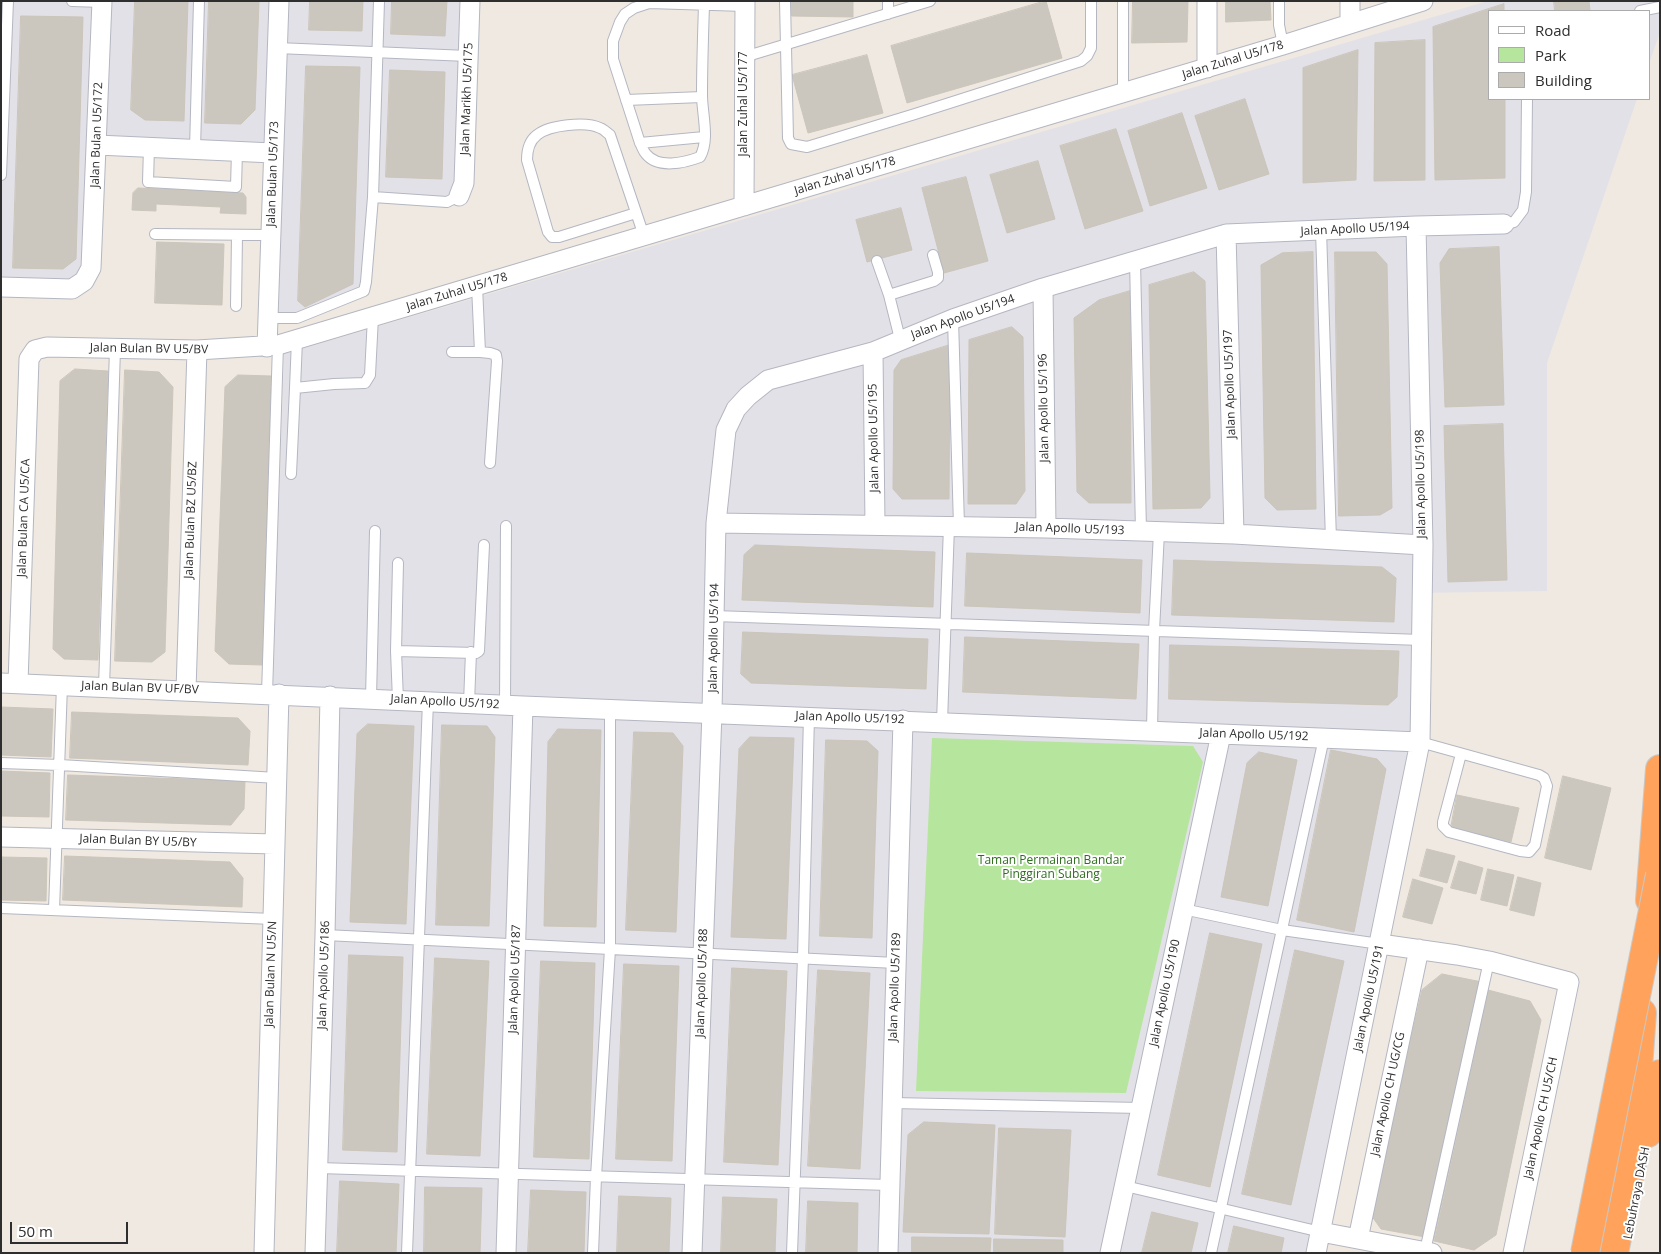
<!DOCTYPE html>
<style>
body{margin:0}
#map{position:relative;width:1661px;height:1254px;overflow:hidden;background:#efe9e1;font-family:"Open Sans",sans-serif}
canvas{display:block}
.frame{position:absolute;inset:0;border:2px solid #2e2e2e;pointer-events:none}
.legend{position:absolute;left:1488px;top:10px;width:162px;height:90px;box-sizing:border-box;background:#fff;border:1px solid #ababab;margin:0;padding:6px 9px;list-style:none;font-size:15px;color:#2e2e2e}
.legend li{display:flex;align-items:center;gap:10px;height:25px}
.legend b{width:25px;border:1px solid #ababab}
.scale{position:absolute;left:10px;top:1222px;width:118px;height:22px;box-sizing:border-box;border:2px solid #2e2e2e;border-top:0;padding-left:6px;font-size:15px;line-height:18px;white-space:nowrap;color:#2e2e2e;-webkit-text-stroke:4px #fff;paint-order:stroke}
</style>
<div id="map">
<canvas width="1661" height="1254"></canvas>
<div class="frame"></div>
<ul class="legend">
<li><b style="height:6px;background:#fff"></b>Road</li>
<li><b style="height:14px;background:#b6e59e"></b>Park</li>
<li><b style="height:14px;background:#cbc7bf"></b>Building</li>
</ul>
<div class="scale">50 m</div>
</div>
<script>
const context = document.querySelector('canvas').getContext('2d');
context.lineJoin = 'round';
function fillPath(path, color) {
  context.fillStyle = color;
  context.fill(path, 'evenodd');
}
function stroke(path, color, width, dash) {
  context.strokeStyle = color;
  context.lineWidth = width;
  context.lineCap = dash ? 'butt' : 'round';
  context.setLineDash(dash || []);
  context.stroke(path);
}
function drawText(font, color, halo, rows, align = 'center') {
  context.font = font + ' "Open Sans",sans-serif';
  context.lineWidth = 4;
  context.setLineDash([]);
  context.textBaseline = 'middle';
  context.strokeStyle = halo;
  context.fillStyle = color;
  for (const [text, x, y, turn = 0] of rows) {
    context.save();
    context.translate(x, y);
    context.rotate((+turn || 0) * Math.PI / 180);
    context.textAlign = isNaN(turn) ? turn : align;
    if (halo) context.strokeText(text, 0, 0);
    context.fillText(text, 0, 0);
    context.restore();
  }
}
fillPath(new Path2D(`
 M1,1H464L456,181L447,197L368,192L363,276L360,288L296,314H273L279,149L92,139L86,265L71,284L1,281Z
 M1488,1H1660V32L1650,61V11H1490V99H1637L1547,363V591L1416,593L1415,736L1306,1253H320L337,691L273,688L284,354Z`), '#e3e1e8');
fillPath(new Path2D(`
 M932,738L1193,746L1203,762L1126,1093L916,1091Z`), '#b6e59e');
const building = new Path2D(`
 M135,1H188L184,121L145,120L131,110Z
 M209,1H259L255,110L241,124L205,123Z
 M310,1H363L362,31L309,30Z
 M392,1H447L445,36L391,34Z
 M792,1H853V17L792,16Z
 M1046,1L1062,58L907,103L891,46Z
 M1133,1H1188L1187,42L1132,43Z
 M1226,1H1270L1271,20L1226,22Z
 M1554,1H1589L1590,11H1555Z
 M1504,4V11H1490V99H1505V178L1435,180L1433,27Z
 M21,16L83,17L76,259L63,269L13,268Z
 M1425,40V180L1374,181L1375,43Z
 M1358,50L1356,180L1303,183V68Z
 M867,55L883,113L808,133L792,75Z
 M306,66L360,67L353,284L305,307L298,301Z
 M390,70L445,72L442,179L386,177Z
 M1245,99L1269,174L1219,190L1195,116Z
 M1182,113L1207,188L1150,206L1128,131Z
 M1116,129L1143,211L1085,229L1060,146Z
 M1038,161L1055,219L1007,233L990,175Z
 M966,177L988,261L944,273L922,188Z
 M138,188L243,193L246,197V214L220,213L221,207L156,204V211L132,210L133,193Z
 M901,208L912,250L867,262L856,220Z
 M157,242L224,244L222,305L155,303Z
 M1499,247L1504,405L1445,407L1440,263L1449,249Z
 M1313,252L1316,509L1277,510L1265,498L1261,265L1282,253Z
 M1335,252H1376L1387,264L1392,508L1380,515L1339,516Z
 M1194,272L1205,281L1210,498L1201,508L1153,509L1149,285Z
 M1130,291L1131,503H1089L1077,492L1074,318L1099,300Z
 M1012,327L1023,337L1025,491L1016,504H968L969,340Z
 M950,345L949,499H902L893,489L894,370L901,360Z
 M75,369L108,371L98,660L64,659L53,649L60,381Z
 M125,370L159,372L173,387L165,652L152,662L115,661Z
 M238,375L271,376L262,665L229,664L215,651L225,387Z
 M1503,424L1507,580L1448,582L1444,426Z
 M755,545L935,552L933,607L742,600L744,555Z
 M967,553L1142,560L1140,613L965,606Z
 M1174,560L1382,567L1396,578L1394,622L1172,615Z
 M743,632L928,639L926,689L751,683L741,674Z
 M965,637L1139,644L1136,699L963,692Z
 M1170,645L1399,651L1397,697L1388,705L1169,699Z
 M1,707L53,709L51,757L1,755Z
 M72,712L238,718L250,731L248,765L70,758Z
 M368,724L414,726L406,924L350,922L357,734Z
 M442,725L487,726L495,737L489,926L436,925Z
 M558,729L601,730L596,927L544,926L548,742Z
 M634,732L673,733L683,746L676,932L626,930Z
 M750,737L794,738L786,939L731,937L739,749Z
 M826,740L867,741L878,751L872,938L820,936Z
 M1331,750L1377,759L1386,769L1354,932L1297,920Z
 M1259,752L1297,760L1268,906L1221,897L1247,763Z
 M1,771L50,773L49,817L1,816Z
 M68,775L245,781L244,809L231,825L66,820Z
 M1563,776L1611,788L1591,870L1545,858Z
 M1457,795L1519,808L1511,842L1451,828Z
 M1427,849L1455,856L1447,883L1420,876Z
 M65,856L230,862L243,878L242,907L63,900Z
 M1,857L47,858L46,901L1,900Z
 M1459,861L1483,868L1476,894L1451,888Z
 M1488,869L1514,875L1507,906L1481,900Z
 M1518,877L1541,883L1534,916L1510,910Z
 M1413,879L1443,888L1432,924L1403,917Z
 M1210,933L1262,944L1210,1187L1158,1175Z
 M1295,950L1344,961L1291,1205L1242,1194Z
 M349,955L403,957L397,1152L343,1150Z
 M435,958L489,961L480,1156L427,1154Z
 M541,961L595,963L589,1159L534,1157Z
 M624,964L679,966L672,1161L616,1159Z
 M732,968L787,971L778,1165L724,1162Z
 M818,970L870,973L860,1169L808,1166Z
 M1442,974L1482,982L1425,1237L1381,1229L1371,1215L1422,990Z
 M1488,990L1530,1001L1541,1020L1496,1235L1474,1250L1434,1241Z
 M924,1122L995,1125L989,1234L903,1232L908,1135Z
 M999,1128L1071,1130L1065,1237L995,1234Z
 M340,1181L399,1184L396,1253H337Z
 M425,1187L482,1188L480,1253H424Z
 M531,1190L586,1192L584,1253H528Z
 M619,1196L671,1198L669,1253H617Z
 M723,1197L777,1199L775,1253H721Z
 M808,1201L858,1203L857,1253H806Z
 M1152,1212L1198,1223L1191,1253H1142Z
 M1234,1226L1284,1238L1281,1253H1228Z
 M912,1237L991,1238L990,1253H912Z
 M994,1239L1063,1240V1253H994Z`);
fillPath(building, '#cbc7bf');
stroke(building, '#cbc5ba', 1);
const lane = new Path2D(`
 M72,1L102,2
 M785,1L788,138L791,144L807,147L915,114L1081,61L1087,56L1091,48V1
 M1279,1V25L1283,45
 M704,5C703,35 702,65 702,95C702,114 710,140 700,157C684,163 658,169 646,154C643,151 642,146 640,143L613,59V41L620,22L625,14L634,8L649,3L745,6
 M1640,11L1660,7
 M888,14V1
 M277,48L468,56
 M744,57L930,1
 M1123,93V1
 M626,100L702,97
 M640,143L704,137
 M149,147L148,182L236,187L237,151
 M195,149L199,1
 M1,175L8,1
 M373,197L447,202L459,196
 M636,213L559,237H552L548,232L527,160C527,151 529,141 537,135C549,125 586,121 600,128C604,129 607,133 610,135L644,236
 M1504,224L1514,222L1523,210L1526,192L1527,99
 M1321,230L1331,540
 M155,234L270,235
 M877,261L889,295L900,339
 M1135,261L1141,531
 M477,286L480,352L490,353L496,355L497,361L490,463
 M889,295L934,281L938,278V272L933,255
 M236,306L237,235
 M267,318H297L364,291L366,282L373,197L379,1
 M953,319L959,526
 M452,352H480
 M295,388L297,340
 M291,474L295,388L334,384L365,383L370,375L373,317
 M398,563L396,651L398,700
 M714,616L1422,640
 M396,651L476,653L479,651L484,545
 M104,687L115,349
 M267,694L278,345
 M371,698L375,531
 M469,703L471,652
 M505,705L506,526
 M942,722L949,526
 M1152,731L1154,631L1159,532
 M1420,742L1539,775L1544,778L1547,786L1535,845L1529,852L1520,851L1449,832L1443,826V822L1461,754
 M1,763L60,765L277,778
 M1,908L273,919
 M1183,909L1282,930L1380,944
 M54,910L62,685
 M325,935L896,963
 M892,1103L1141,1108
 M318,1168L889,1185
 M1125,1186L1321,1232
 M1425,1251L1489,961
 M407,1253L428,701
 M593,1253L596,1177L610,949V709
 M792,1253L803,958L809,716
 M1211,1253L1324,738`);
const street = new Path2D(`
 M1207,1V68
 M1350,1V23
 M97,145L273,153
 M459,196L464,183L470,1
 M744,206L745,1
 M1226,234L1234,534
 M1,287L72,289L84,281L91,268L102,1
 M1043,288L1046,528
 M267,347L279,1
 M873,352L875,525
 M716,523L1046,528L1234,534L1423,545
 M1,683L523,706L1420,742
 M18,683L29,359L35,350L47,347L197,350L278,345L1283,45L1423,1
 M186,690L197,350
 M1,837L275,844
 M1380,944L1457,955L1489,961L1569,982L1513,1253
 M1321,1232L1432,1253
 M1358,1239L1419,949
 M264,1253L279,694
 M315,1253L325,935L330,696
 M506,1253L523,706
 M692,1253L712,712L716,523L726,430L736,409L748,396L768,380L873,352L953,319L1043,288L1226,234L1416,226L1504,224
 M888,1253L903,720
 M1110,1253L1221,734
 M1316,1253L1420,742L1423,545L1416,226`);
const highway = new Path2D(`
 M1650,900L1660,769
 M1648,1133L1660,1074
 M1631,1166L1642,1013
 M1614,1253L1635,1149`);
stroke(lane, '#b4b7c1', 12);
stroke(street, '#b4b7c1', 21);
stroke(highway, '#c9c9c9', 30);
stroke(lane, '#fff', 10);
stroke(street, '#fff', 19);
stroke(highway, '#ffa35c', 28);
const highwayBridge = new Path2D(`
 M1585,1253L1660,875`);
stroke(highwayBridge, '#c9c9c9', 30, []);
stroke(highwayBridge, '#ffa35c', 28);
drawText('12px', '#2e2e2e', '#fff', [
 ["Jalan Zuhal U5/178",1233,60,-17],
 ["Jalan Marikh U5/175",467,99,-88],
 ["Jalan Zuhal U5/177",744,104,-90],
 ["Jalan Bulan U5/172",97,135,-88],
 ["Jalan Bulan U5/173",273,174,-88],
 ["Jalan Zuhal U5/178",845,176,-17],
 ["Jalan Apollo U5/194",1355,229,-3],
 ["Jalan Zuhal U5/178",457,292,-17],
 ["Jalan Apollo U5/194",963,317,-20],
 ["Jalan Bulan BV U5/BV",149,349,1],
 ["Jalan Apollo U5/197",1230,384,-92],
 ["Jalan Apollo U5/196",1044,408,-91],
 ["Jalan Apollo U5/195",874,438,-91],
 ["Jalan Apollo U5/198",1421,484,-91],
 ["Jalan Bulan CA U5/CA",24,518,-88],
 ["Jalan Bulan BZ U5/BZ",191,520,-88],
 ["Jalan Apollo U5/193",1070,529,2],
 ["Jalan Apollo U5/194",714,638,-89],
 ["Jalan Bulan BV UF/BV",140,688,2],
 ["Jalan Apollo U5/192",445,702,3],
 ["Jalan Apollo U5/192",850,718,2],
 ["Jalan Apollo U5/192",1254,735,2],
 ["Jalan Bulan BY U5/BY",138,841,2],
 ["Jalan Bulan N U5/N",271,974,-88],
 ["Jalan Apollo U5/186",324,975,-88],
 ["Jalan Apollo U5/187",515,979,-88],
 ["Jalan Apollo U5/188",702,983,-88],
 ["Jalan Apollo U5/189",895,987,-88],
 ["Jalan Apollo U5/190",1165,993,-78],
 ["Jalan Apollo U5/191",1369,998,-78],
 ["Jalan Apollo CH UG/CG",1388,1094,-78],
 ["Jalan Apollo CH U5/CH",1541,1118,-78],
 ["Lebuhraya DASH",1637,1193,-79]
]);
drawText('12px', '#2c6e1b', '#fff', [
 ["Taman Permainan Bandar",1051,861],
 ["Pinggiran Subang",1051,875]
]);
</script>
